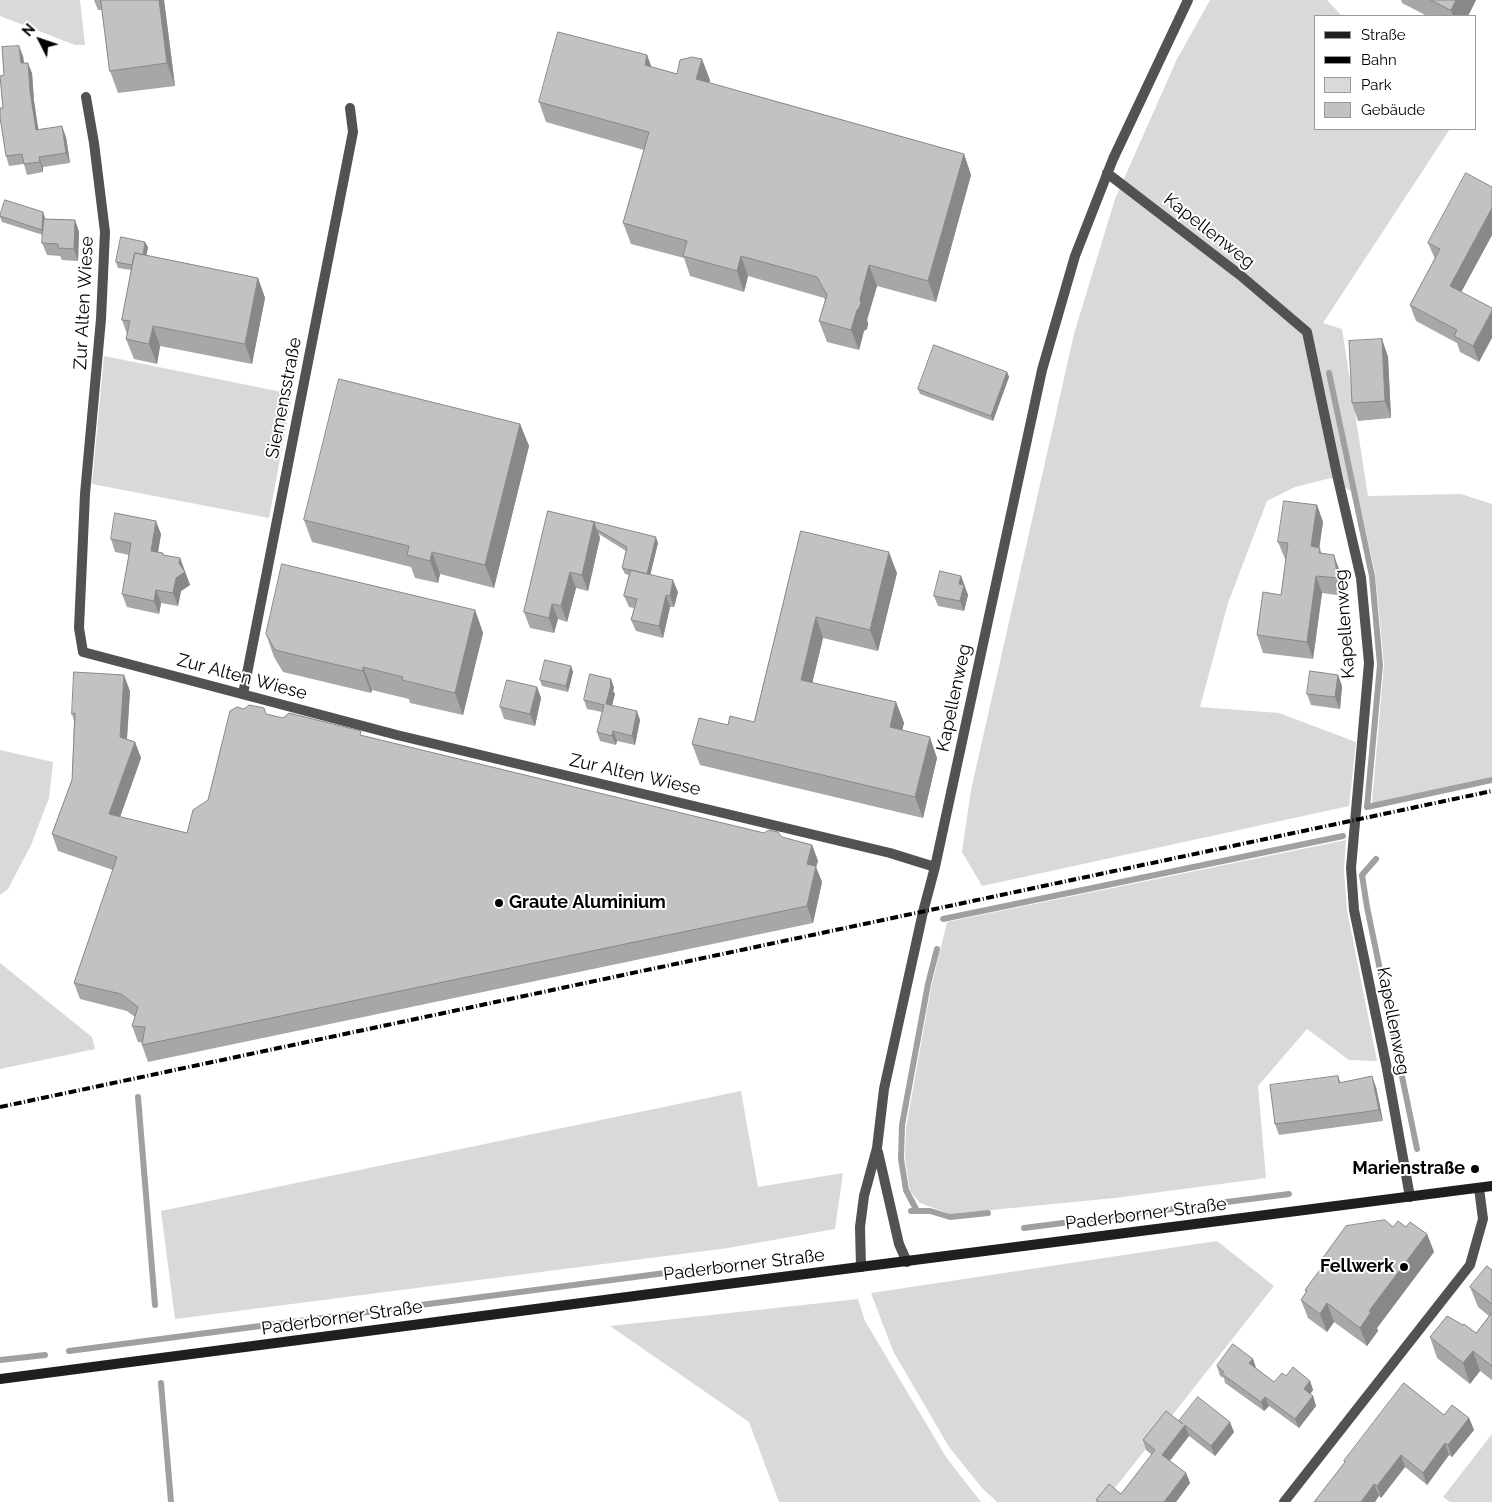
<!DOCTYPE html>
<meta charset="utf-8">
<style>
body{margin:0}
#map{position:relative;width:1492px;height:1502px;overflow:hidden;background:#fff;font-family:Raleway,sans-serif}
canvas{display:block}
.legend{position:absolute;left:1314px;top:15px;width:162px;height:115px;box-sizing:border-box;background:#fff;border:1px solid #999;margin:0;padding:6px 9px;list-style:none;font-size:15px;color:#000}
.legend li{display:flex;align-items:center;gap:10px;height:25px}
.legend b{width:25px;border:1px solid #999}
.north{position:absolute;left:15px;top:15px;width:50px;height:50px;-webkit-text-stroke:4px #fff;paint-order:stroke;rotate:311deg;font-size:14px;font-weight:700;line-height:20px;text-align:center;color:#000}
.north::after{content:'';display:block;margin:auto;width:18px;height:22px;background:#000;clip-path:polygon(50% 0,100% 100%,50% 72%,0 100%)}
</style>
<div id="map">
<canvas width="1492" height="1502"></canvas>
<ul class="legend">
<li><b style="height:6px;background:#1f1f1f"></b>Straße</li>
<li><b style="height:6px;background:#000"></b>Bahn</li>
<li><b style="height:14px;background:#d9d9d9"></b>Park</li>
<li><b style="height:14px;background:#c2c2c2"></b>Gebäude</li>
</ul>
<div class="north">N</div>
</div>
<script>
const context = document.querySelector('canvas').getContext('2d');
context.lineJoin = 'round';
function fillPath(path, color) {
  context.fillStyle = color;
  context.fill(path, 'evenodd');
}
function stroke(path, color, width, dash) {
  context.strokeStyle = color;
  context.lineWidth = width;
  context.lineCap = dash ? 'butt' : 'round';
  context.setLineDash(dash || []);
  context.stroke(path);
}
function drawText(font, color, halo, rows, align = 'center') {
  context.font = font + ' Raleway,sans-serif';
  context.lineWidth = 4;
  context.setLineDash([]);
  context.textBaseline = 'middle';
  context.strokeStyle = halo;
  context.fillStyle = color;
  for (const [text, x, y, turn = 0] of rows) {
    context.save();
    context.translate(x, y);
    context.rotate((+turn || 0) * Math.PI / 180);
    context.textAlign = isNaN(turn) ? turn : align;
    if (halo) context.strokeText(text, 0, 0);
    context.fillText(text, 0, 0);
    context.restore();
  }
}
fillPath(new Path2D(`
 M0,0H80L85,45H75L0,16Z
 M1210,0H1327L1342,16H1316V129H1450L1323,323L1342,329L1368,496L1461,494L1492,504V777L1372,803L1384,664L1375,572L1358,496L1331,478L1295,487L1267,501L1228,603L1200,707L1279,713L1356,742L1349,806L982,886L962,852L971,790L1074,334L1115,199L1177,59Z
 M104,356L292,394L269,518L92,484Z
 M0,750L53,762L49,798L31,845L8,889L0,895Z
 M1346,840L1344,871L1347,910L1377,1061L1349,1060L1307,1029L1258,1086L1266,1178L1115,1198L950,1214L920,1203L910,1191L905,1160L906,1128L931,988L947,922Z
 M0,963L92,1037L95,1049L0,1069Z
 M741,1091L758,1187L843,1173L835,1229L728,1248L175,1319L161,1211Z
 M1217,1241L1274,1286L1104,1502H997L982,1488L949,1447L893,1351L871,1293Z
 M858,1299L865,1321L946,1457L981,1502H779L749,1422L610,1326Z
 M1492,1434V1502H1450L1443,1497Z`), '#d9d9d9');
stroke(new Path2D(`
 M1329,373L1372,576L1380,665L1367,807L1492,780
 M1376,859L1362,875L1367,907L1417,1149
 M943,919L1343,836
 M138,1097L155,1305
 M911,1211H930L950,1217L988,1213
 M917,1211L906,1190L901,1159L902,1125L928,984L937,949
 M1024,1228L1289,1194
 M69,1351L734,1264
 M0,1360L45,1355
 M161,1383L171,1502`), '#a0a0a0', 6);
stroke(new Path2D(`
 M86,97L94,143L105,232L101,319L85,494L79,628L83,652L397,735L890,853L935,867
 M1107,173L1240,275L1307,332L1338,479L1361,578L1369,663L1351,868L1354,910L1387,1069L1410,1197
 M243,694L353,132L350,108
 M878,1152L899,1244L907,1262
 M861,1267L860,1227L864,1196L877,1148L884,1089L923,912L935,867L1042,370L1075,256L1113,159L1188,0
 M1284,1502L1470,1265L1483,1219L1479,1188`), '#525252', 10);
stroke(new Path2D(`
 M0,1379L696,1288L1492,1186`), '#1f1f1f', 10);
stroke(new Path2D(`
 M0,1107L1492,791`), '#000', 4, [8, 2.5, 1, 2.5]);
fillPath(new Path2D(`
 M94,0H164L175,86L118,93L110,71L102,10H98Z
 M1401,0H1476L1468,16H1427L1402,3Z
 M647,55L651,67L677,74L710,80L709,83L964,154L971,175L936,302L877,286L867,320L868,323L867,329L864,331L859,350L827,342L819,321L825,300L824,298L748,276L744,292L690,276L684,258L631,244L623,223L644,150L546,122L539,102Z
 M23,56L24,63L32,73L34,101L38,130L66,137L70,163L43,167V172L27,175L24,164L9,166L6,156L3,108L4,75Z
 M1492,187V235L1461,292L1479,362L1460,352L1457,343L1416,321L1410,305L1435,259L1428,243Z
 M43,212L45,219L75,220L79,232L78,261L62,260L60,256L47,255L42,243L43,235L2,222L0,217V214Z
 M148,247L146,256L258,278L265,298L252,364L160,346L157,364L134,359L126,339L127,334L122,320L131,270L118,268L116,262Z
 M1382,339L1388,357L1391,418L1358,421L1352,403Z
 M1007,372L1009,377L993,421L920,394L918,389Z
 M520,424L529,446L494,588L440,574L438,583L415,578L411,567L312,542L304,520Z
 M1317,505L1323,522L1319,548L1322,553L1340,572L1344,596L1322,593L1313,659L1263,653L1257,635L1281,595L1286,559H1285L1278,542Z
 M548,511L658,543L650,575L678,592L674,607H670L663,638L636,631L631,620L634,608L629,607L624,596L629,575L625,574L622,568L626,551L599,534L600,538L588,591L576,588L567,622L558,619L554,633L530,628L524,612Z
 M801,531L897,573L878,651L823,638L812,683L896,702L904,723L902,730L937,758L923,818L700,765L692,744L728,725L754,722Z
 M161,534L158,552L164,555L180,558L190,585L181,591L178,606L161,603L159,614L127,607L122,594L129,555L115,552L111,539Z
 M961,576L968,595L964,611L938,606L934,596Z
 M475,610L483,633L463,715L410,703L409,699L372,690L371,693L283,672L274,657L266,634Z
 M571,666L573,672L568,692L542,686L540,680Z
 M1338,675L1342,686L1340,709L1311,705L1307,694Z
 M611,679L614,688L613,691L615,694L612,705L640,720L635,745L617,741L616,745L600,741L597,732L602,712L587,709L584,700Z
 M537,687L541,698L535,726L504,719L500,707Z
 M130,691L127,739L135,742L141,758L120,817L187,833L266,714L812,845L818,861L816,867L822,882L813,923L148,1062L142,1045L143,1043L138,1042L132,1026L135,1017L127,1011L80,999L74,983L113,870L58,851L52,834L72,780L74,721L72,714Z
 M1338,1076L1341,1083L1376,1087L1383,1121L1279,1135L1275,1124Z
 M1393,1227H1406L1427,1234L1434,1252L1377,1328L1378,1331L1367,1346L1334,1322L1327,1332L1308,1318L1301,1300L1306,1292L1305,1290Z
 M1492,1270V1380L1480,1371L1470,1384L1437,1358L1430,1337L1476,1333L1489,1316L1478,1307L1470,1287Z
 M1253,1359L1256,1368L1274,1382L1286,1376L1310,1381L1313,1390L1310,1394L1313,1396L1316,1406L1299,1428L1269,1406L1264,1411L1225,1383L1224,1378L1220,1376L1217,1366Z
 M1444,1415L1469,1418L1474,1430L1452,1457L1449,1455L1427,1485L1405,1467L1381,1498L1345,1463L1344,1461Z
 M1179,1421L1234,1432L1215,1456L1189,1436L1170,1461L1186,1473L1190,1483L1176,1502H1097L1096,1500L1121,1494L1152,1455L1146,1450L1143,1440Z`), '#a7a7a7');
fillPath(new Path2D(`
 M159,0H164L175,86L167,63Z
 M1456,0H1476L1468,16H1453L1451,10Z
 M19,46L23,56L25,74L21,63Z
 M647,55L655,76L645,65Z
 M702,59L710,80L704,100L696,79Z
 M28,63L32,73L34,101L40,140L36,130L30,91Z
 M62,126L66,137L70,163L66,153Z
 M964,154L971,175L936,302L928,281Z
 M39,157L43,167V172L40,162Z
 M1492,208V235L1456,302L1450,286Z
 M43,212L45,218L44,235L42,230Z
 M75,220L79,232L78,261L74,249Z
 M145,242L148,247L143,273L141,267Z
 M741,256L748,276L744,292L737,271Z
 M869,265L877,286L867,320L868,323L867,329L864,331L859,350L851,330Z
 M258,278L265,298L252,364L245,344Z
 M1492,311V338L1479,362L1473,346Z
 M153,326L160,346L157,364L149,344Z
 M1382,339L1388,357L1391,418L1385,401Z
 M1007,372L1009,377L993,421L991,416Z
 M520,424L529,446L494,588L485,565Z
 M1317,505L1323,522L1317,564L1311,546Z
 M156,521L161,534L156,564L151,551Z
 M594,522L600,538L588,591L582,575Z
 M656,537L658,543L649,580L647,574Z
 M432,552L440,574L438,583L430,561Z
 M889,552L897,573L878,651L870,630Z
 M1334,555L1340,572L1344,596L1338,578Z
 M180,558L190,585L181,591L178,606L173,593Z
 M570,572L576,588L567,622L561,606Z
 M961,576L968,595L964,611L960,601L959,584Z
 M1316,576L1322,593L1313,659L1307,642Z
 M673,580L678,592L674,607L670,596Z
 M156,590L161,603L159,614L154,601Z
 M666,595L670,607L663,638L659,626Z
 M552,604L558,619L554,633L549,618Z
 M475,610L483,633L463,715L455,693Z
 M816,617L823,638L808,701L801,680Z
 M571,666L573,672L568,692L566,686Z
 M363,667L372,690L371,693L363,671Z
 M124,675L130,691L126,753L120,737Z
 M1338,675L1342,686L1340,709L1335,697Z
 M611,679L614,688L613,691L615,694L610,713L606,704Z
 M537,687L541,698L535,726L530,714Z
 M896,702L904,723L898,748L890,727Z
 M637,711L640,720L635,745L632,736Z
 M613,731L617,741L616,745L612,736Z
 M930,737L937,758L923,818L915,797Z
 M135,742L141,758L115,831L109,814Z
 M812,845L818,861L816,867L822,882L813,923L807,906V864Z
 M1372,1076L1376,1087L1383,1121L1379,1110Z
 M1427,1234L1434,1252L1377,1328L1378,1331L1367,1346L1360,1328L1369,1311Z
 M1327,1303L1334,1322L1327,1332L1320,1314Z
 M1473,1351L1480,1371L1470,1384L1463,1363Z
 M1253,1359L1256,1368L1253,1373L1249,1363Z
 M1310,1381L1313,1390L1307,1399L1304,1389Z
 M1313,1396L1316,1406L1299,1428L1295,1419Z
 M1265,1397L1269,1406L1264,1411L1261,1402Z
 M1469,1418L1474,1430L1452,1457L1448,1445Z
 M1230,1422L1234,1432L1215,1456L1211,1446Z
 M1185,1425L1189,1436L1166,1465L1162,1455Z
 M1445,1443L1449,1455L1427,1485L1423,1473Z
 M1401,1455L1405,1467L1381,1498L1377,1486Z
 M1186,1473L1190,1483L1176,1502H1164Z
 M1374,1484L1379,1496L1375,1502H1361Z`), '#888');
const building = new Path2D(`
 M101,0H159L167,63L110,71Z
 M1431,0H1456L1451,10Z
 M558,32L647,55L645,65L677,74L680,60L692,57L702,59L696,79L964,154L928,281L869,265L860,299L861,303L859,308L857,310L851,330L819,321L827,295L817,277L741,256L737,271L683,256L687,241L623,223L649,132L539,102Z
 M19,46L21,63H28L30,91L36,130L62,126L66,153L39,157L40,162L24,164L22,154L6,156L0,117V108H3L0,76L4,75L2,47Z
 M1466,173L1492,187V208L1450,286L1492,308V311L1473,346L1454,336L1457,330L1410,305L1440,249L1428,243Z
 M5,200L43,212L42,230L0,216Z
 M44,219L75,220L74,249L58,248V244L42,243Z
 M121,237L145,242L143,255L135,253L132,265L116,262Z
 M135,253L258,278L245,344L153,326L149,344L126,339L130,321L122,320Z
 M1382,339L1385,401L1352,403L1349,341Z
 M934,345L1007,372L991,416L918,389Z
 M339,379L520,424L485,565L432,552L430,561L407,555L409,546L304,520Z
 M1284,501L1317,505L1311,546L1320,548L1319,553L1334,555L1338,578L1316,576L1307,642L1257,635L1263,592L1281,595L1288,543L1278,542Z
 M548,511L594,522L582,575L570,572L561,606L552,604L549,618L524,612Z
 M115,513L156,521L151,551L163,553V555L180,558L179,563L185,572L176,578L173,593L156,590L154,601L122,594L131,543L111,539Z
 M591,521L656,537L647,574L622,568L627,547L596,529L594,522Z
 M801,531L889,552L870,630L816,617L801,680L896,702L890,727L930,737L915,797L692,744L699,718L728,725L730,716L754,722Z
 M282,564L475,610L455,693L402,680L403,677L363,667V671L275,650L266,634Z
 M631,570L673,580L670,596L666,595L659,626L631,620L637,599L624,596Z
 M940,571L961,576L959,584L964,585L960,601L934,596Z
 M545,660L571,666L566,686L540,680Z
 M1310,671L1338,675L1335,697L1307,694Z
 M74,672L124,675L120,737L135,742L109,814L187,833L193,810L208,800L230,711L237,707L244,709L249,705L264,708L266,714L283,718L289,713L361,731L360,735L764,833L769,830L778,832L782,837L812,845L807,864L816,866L807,906L142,1045L145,1027L132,1026L138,1007L121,994L74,983L117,857L52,834L72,780L75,713L72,714Z
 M590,674L611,679L610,684L611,685L606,704L637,711L632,736L613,731L612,736L597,732L604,705L584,700Z
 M507,680L537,687L530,714L500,707Z
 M1338,1076L1339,1083L1372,1076L1379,1110L1275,1124L1270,1085Z
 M1385,1220L1393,1227L1398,1221L1406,1227L1410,1222L1427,1234L1369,1311L1371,1312L1360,1328L1327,1303L1320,1314L1301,1300L1307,1291L1305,1290L1322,1267V1259L1346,1226Z
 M1487,1266L1492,1270V1304L1470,1287Z
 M1492,1313V1366L1473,1351L1463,1363L1430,1337L1447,1316L1463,1325L1464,1324L1476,1333Z
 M1233,1344L1253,1359L1249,1363L1274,1382L1282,1373L1286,1376L1293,1367L1310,1381L1304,1389L1313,1396L1295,1419L1265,1397L1261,1402L1222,1374L1224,1372L1217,1366Z
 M1404,1383L1444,1415L1452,1405L1469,1418L1448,1445L1445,1443L1423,1473L1401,1455L1377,1486L1374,1484L1361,1502H1314L1345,1462L1344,1461Z
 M1198,1397L1230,1422L1211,1446L1185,1425L1162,1455L1186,1473L1164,1502H1099L1096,1500L1109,1484L1121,1494L1155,1450L1143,1440L1166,1411L1183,1424L1179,1421Z`);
fillPath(building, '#c2c2c2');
stroke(building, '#888', 1);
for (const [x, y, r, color] of [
 [499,903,5,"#000"],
 [1475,1169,5,"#000"],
 [1404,1267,5,"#000"]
]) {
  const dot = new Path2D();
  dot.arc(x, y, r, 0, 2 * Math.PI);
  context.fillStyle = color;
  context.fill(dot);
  stroke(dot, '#fff', 2);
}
drawText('18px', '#000', '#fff', [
 ["Kapellenweg",1209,231,38],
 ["Zur Alten Wiese",84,303,-87],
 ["Siemensstraße",284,398,-79],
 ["Kapellenweg",1345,624,-94],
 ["Zur Alten Wiese",242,677,15],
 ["Kapellenweg",954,698,-78],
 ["Zur Alten Wiese",635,775,13],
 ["Kapellenweg",1393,1021,79],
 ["Paderborner Straße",1146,1214,-7],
 ["Paderborner Straße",744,1265,-7],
 ["Paderborner Straße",342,1318,-8]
]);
drawText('bold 18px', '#000', '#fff', [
 ["Graute Aluminium",509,903,"left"],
 ["Marienstraße",1465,1169],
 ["Fellwerk",1394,1267]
], 'right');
</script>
